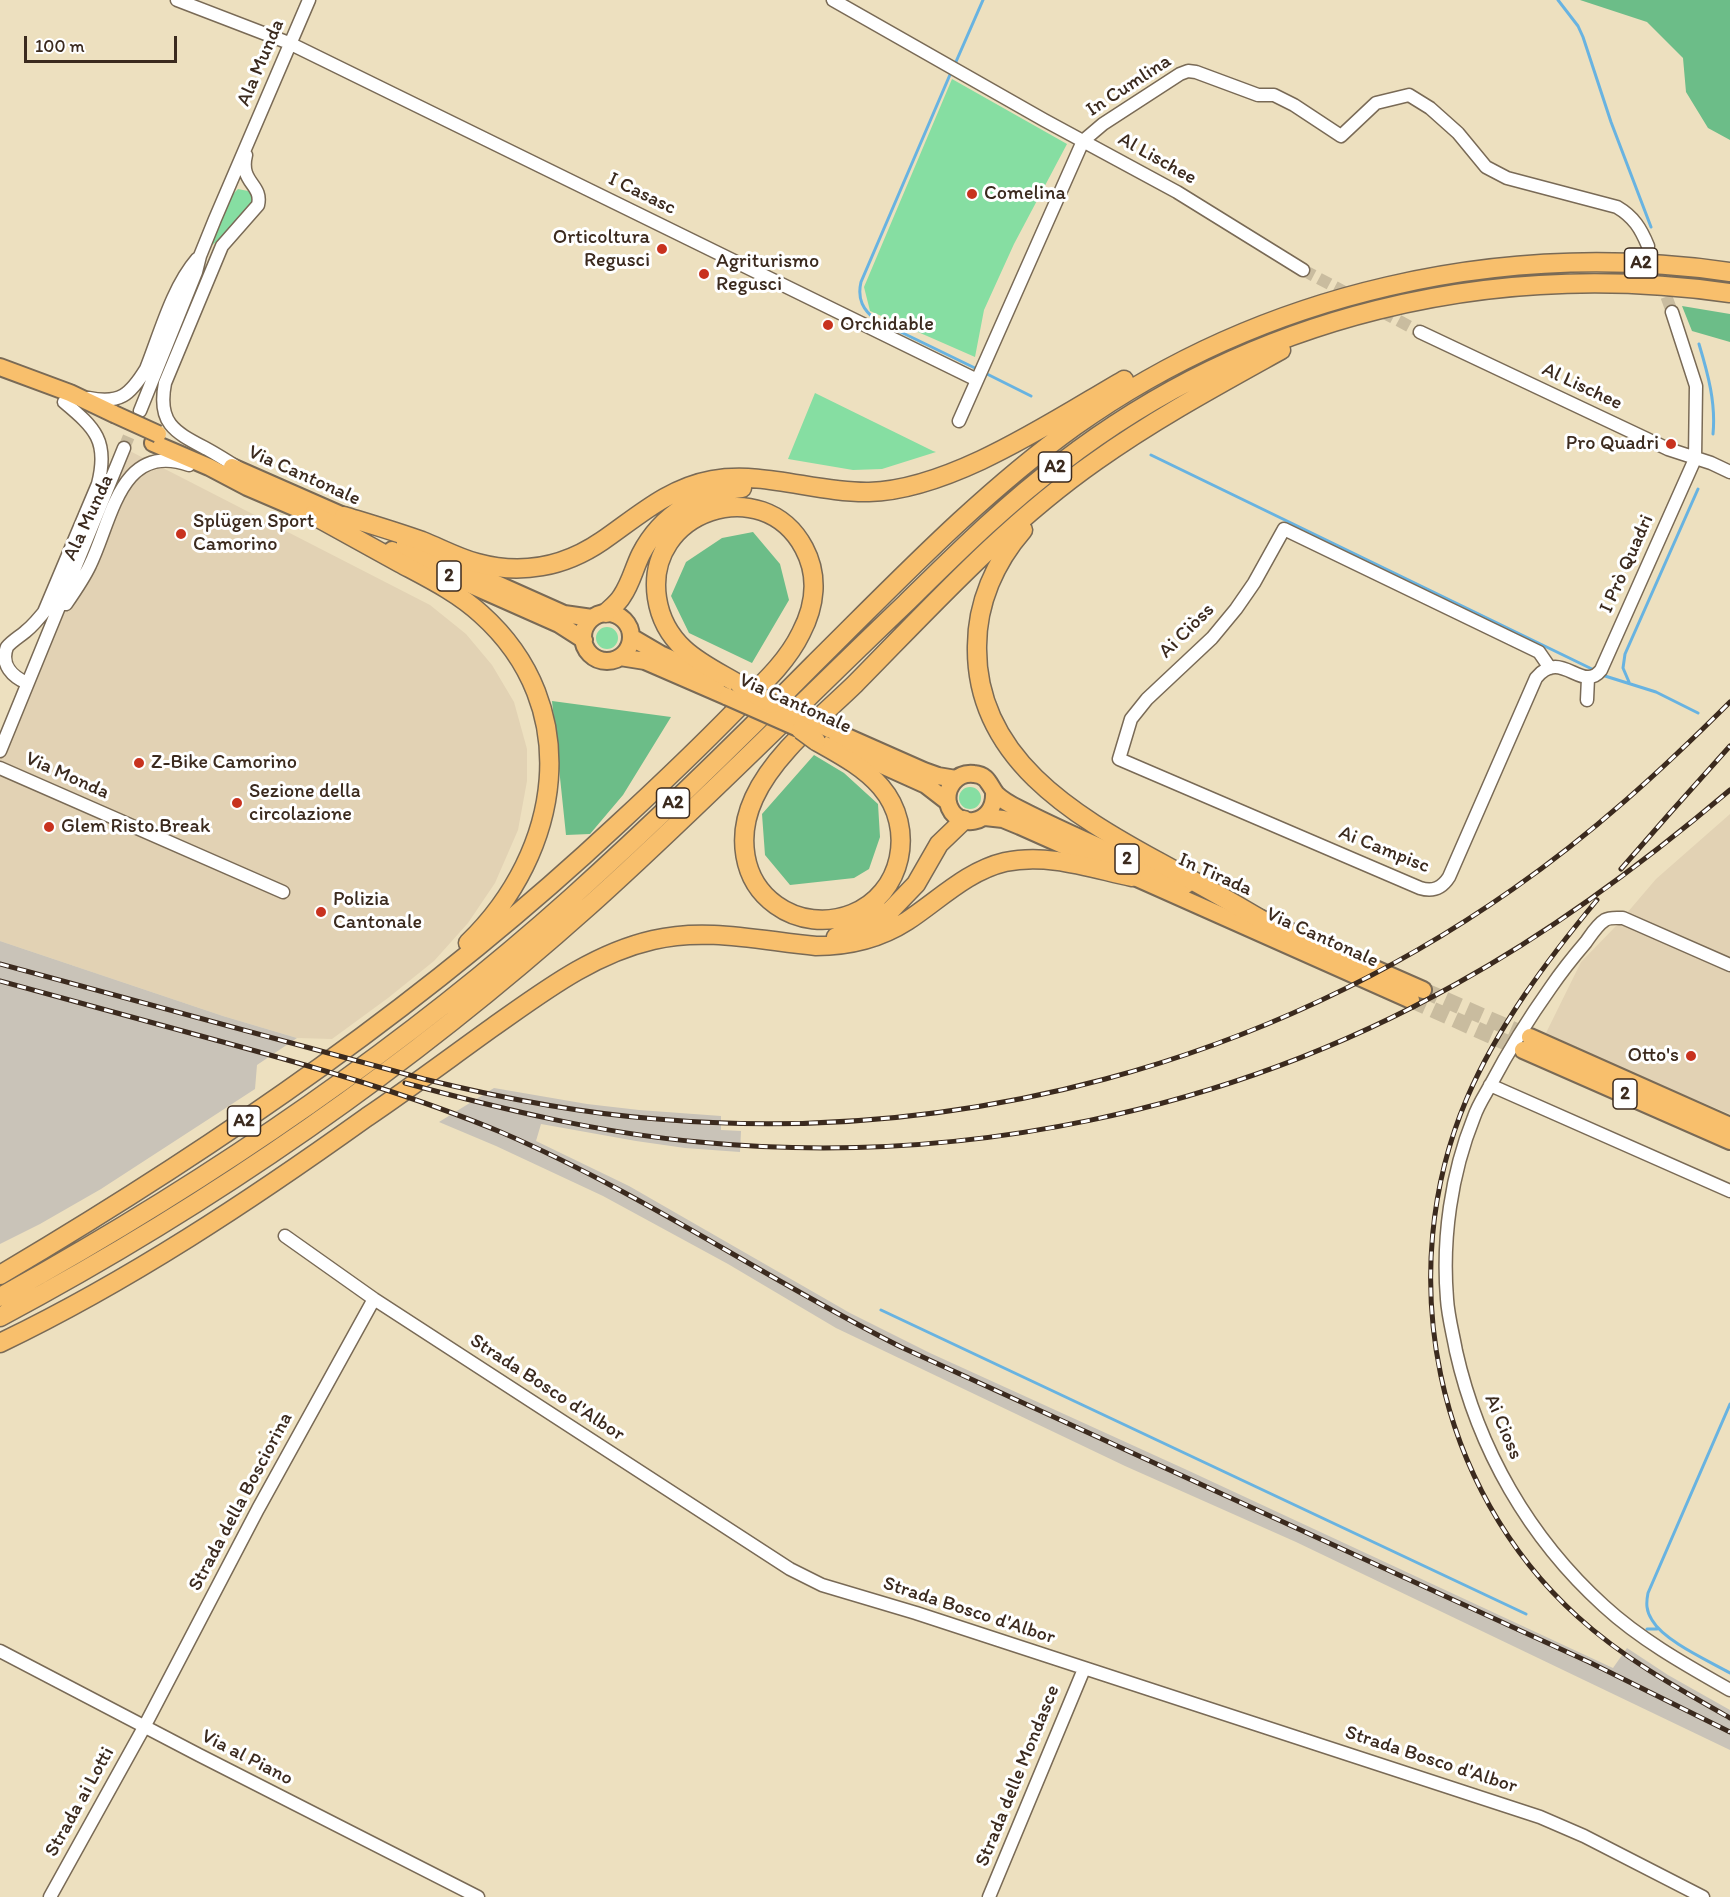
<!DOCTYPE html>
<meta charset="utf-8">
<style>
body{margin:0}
#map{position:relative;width:1730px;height:1897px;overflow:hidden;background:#ede0bf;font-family:Itim,sans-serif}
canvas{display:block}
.scale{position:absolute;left:24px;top:36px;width:153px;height:27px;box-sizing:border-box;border:3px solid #3b2a1e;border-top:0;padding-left:8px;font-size:18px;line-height:21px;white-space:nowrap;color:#3b2a1e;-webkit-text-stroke:4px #fff;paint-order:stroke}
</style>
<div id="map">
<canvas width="1730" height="1897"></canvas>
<div class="scale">100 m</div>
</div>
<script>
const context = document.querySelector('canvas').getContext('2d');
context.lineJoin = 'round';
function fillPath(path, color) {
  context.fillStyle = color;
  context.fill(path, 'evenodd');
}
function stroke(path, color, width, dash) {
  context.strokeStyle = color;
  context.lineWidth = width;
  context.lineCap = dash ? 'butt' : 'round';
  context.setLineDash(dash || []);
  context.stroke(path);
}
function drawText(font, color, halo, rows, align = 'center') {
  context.font = font + ' Itim,sans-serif';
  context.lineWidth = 6;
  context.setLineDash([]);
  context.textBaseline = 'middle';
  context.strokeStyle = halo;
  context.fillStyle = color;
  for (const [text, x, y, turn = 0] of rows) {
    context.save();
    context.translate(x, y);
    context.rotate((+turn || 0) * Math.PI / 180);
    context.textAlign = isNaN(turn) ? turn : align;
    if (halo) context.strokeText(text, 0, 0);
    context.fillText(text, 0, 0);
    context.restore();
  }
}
fillPath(new Path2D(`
 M124,448L430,605L466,634L492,665L514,702L527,749V781L518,830L495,883L468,923L434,961L388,998L332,1039L297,1038L223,1016L0,941V751Z
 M1730,814V1114L1643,1078L1546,1033L1581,962L1615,927L1656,879Z`), '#e2d2b4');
fillPath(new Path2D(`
 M0,941L223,1016L297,1038L257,1065L255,1089L101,1189L40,1224L0,1244Z
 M494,1088L587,1104L639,1110L721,1116V1130L741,1131L740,1152L685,1148L636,1141L541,1124L536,1141L629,1186L850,1313L930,1353L1187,1470L1613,1668L1627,1648L1668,1675L1730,1710V1750L1296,1542L1125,1466L836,1328L728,1264L603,1196L496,1146L439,1122Z`), '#c9c3b8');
fillPath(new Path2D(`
 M952,79L1067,144L1014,244L984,310L975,357L870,311L864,287Z
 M238,189L248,191C251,194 253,195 253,199C253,209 220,239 211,246L230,197Z
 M815,393L933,451L936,452L882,469L853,470L788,459Z
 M596 638a11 11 0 1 1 22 0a11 11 0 1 1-22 0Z
 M959 798a11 11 0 1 1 22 0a11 11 0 1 1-22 0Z`), '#86dea2');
fillPath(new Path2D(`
 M1580,0H1730V140L1708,128L1686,92L1683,58L1647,22Z
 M1682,306L1730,314V342L1692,331Z
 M753,532L780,564L789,600L752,663L689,633L671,596L686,562L722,538Z
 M552,701L671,717L623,795L590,834L566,835Z
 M814,755L844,773L878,804L880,837L869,869L854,878L790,885L765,855L762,814Z`), '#6cbd88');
stroke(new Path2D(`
 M1558,0L1578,26L1583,37L1611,122L1651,227
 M955,64L983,0
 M952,70L861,282C857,299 863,310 876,320L979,370
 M1699,344C1708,374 1716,403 1713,434
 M985,373L1031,396
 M1151,455L1594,670
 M1605,676L1656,692L1698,713
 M1629,682L1623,668L1625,654L1698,489
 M881,1310L1526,1614
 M1730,1404L1648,1593C1646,1603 1646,1611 1652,1620C1664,1641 1709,1661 1730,1673
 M1647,1629H1657`), '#68b3e1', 3);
stroke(new Path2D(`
 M1648,246L1672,312
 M1303,270L1420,332
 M124,448L137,417`), '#c9bc9f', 12, [12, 6]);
stroke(new Path2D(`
 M1423,990L1530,1037
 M1411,1000L1523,1050`), '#c9bc9f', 16, [16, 8]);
const minor = new Path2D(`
 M177,0L289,43L977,380
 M833,0L1044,120L1177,192L1303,270
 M1420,332L1668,449L1711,463L1730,472
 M89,398C120,404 130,395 146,369C160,334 172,288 197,259
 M140,411L196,272L200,256L215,219L309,0
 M959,421L1083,141L1103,124L1180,74L1188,71L1196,72L1258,95H1274L1294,105L1341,136L1376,103L1409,95L1430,108L1458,133L1486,167L1507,178L1617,207C1634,217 1641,229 1648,246
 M240,469C229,462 218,455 207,449C175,432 157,424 165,383L222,246L258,205C263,184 239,183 246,155
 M66,604C75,591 84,578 90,565C112,520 120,441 189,465
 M44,612L98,484C109,441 95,428 64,402
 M1550,668L1539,652L1284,529L1254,583L1236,609L1212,638L1147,699L1131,719L1119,759L1420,888C1433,892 1442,888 1449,877L1536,678C1561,647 1582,694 1601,670L1695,459L1696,386L1672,312
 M27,683C13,677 0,665 7,647C12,641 19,637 25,632C34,625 41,616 48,607
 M1587,700L1588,678
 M0,751L124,448
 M0,768L283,892
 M1730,965L1623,918C1617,918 1610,917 1605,920C1597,925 1591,935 1586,942C1574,956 1562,971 1551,987C1529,1018 1509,1050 1491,1084C1485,1095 1478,1105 1474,1117C1451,1174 1442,1239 1447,1299C1448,1316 1453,1334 1456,1351C1478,1449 1529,1538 1604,1606C1641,1640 1686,1665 1730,1690
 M1490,1085L1730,1191
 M285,1236L374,1299L790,1569L822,1585L916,1613L1540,1817L1584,1836L1703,1897
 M0,1651L199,1755L478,1897
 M50,1897L142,1731L258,1509L374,1299
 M989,1897L1084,1669`);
const major = new Path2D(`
 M0,367L70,393L114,414
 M153,443L209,467L247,487L324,520
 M232,467L357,522
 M405,543L564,614L592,618
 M392,550L559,624L584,640
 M583 637a24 24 0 1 1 48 0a24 24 0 1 1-48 0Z
 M631,637L660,654L719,680
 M620,657L645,661L728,697
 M829,729L924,771L938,776L956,779
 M835,744L926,785L948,802
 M994,792C996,826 955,831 948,803C945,787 957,772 974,774C988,775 989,785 996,794C1002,800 1011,805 1019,809C1073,837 1130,860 1186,885
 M985,817L1003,819L1020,826L1411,1000
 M1250,914L1423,990
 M1530,1037L1730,1126
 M1523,1050L1730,1141`);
const highway = new Path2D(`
 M313,515C342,531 371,547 400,563C428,578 457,592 481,614C585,707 562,852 468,943
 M344,516C370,524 397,532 422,541C440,548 458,558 477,563C521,575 564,567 602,541C637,517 668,488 712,480C765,471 816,493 869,492C951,490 1053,421 1124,380
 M1023,530C995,562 977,603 977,646C975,757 1073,815 1159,862C1194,881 1228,900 1262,920
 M606,613C611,608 618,603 622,596C631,583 634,568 641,554C661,515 699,492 742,488
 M816,741C839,754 864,767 881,787C916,828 903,894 852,914C827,924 798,921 776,905C741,880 737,835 754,798C774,754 821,717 855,684C932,606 1006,524 1096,461C1155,419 1218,385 1281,350
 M836,937L867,926L891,910L916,884L939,844L964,820
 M0,1275C220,1145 431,999 618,824C658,787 697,750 735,711C759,687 786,664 801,633C815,606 819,576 804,548C763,471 644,511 657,598C660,618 670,636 684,649C700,664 722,674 740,685
 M0,1297C204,1184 398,1053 572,897C655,822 735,744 813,665C897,582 979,495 1075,426C1264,292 1502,239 1730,272
 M0,1317C212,1204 410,1066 589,906C698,808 800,704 906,603C956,554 1005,505 1061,463C1253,315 1491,259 1730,293
 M0,1343C129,1281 251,1200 367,1117C410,1088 451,1057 493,1027C543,992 592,954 653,940C706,927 762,941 816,946C849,946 879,939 907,921C939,900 967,871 1005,862C1048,853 1090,868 1132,877`);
stroke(minor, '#796a56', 15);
stroke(major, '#796a56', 20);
stroke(highway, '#796a56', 21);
stroke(minor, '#fff', 12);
stroke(major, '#f8bf6c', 16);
stroke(highway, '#f8bf6c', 18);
const rail = new Path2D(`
 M1621,869L1670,813L1730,746
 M1597,900C1547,960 1498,1026 1467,1098C1392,1274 1435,1488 1578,1617C1623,1658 1677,1688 1730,1718
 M0,964L424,1079C501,1098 578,1113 657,1119C959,1145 1265,1063 1513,889C1592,834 1662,770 1730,702
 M0,981C74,1001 149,1022 223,1042C318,1068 412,1095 503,1133C642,1193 766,1279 901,1347L1589,1662L1730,1732
 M405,1083C502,1109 599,1133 699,1142C960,1167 1227,1112 1456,984C1554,930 1645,862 1730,790`);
stroke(rail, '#3b2a1e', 5);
stroke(rail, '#fff', 3, [9]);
const majorBridge = new Path2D(`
 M114,414L158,434
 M728,697L812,734
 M761,699L829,729`);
const highwayBridge = new Path2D(`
 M740,685L772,704
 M801,730L816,741`);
stroke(majorBridge, '#796a56', 20, []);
stroke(highwayBridge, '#796a56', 21, []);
stroke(majorBridge, '#f8bf6c', 16);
stroke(highwayBridge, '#f8bf6c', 18);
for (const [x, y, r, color] of [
 [972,194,6,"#c8321e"],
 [662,249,6,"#c8321e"],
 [704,274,6,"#c8321e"],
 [828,325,6,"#c8321e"],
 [1671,444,6,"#c8321e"],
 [181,534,6,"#c8321e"],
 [139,763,6,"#c8321e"],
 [237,803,6,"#c8321e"],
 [49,827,6,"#c8321e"],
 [321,912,6,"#c8321e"],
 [1691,1056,6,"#c8321e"]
]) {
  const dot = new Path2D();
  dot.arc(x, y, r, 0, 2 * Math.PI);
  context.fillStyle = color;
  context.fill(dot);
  stroke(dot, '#fff', 2);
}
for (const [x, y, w] of [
 [1641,263,33],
 [1055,467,33],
 [449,576,24],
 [673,803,33],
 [1127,859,24],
 [1625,1094,24],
 [244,1121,33]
]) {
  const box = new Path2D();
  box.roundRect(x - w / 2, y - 15, w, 30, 4.5);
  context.fillStyle = '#fff';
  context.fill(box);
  stroke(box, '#3b2a1e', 1.5);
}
drawText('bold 18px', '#3b2a1e', null, [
 ["A2",1641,263],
 ["A2",1055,467],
 ["2",449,576],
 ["A2",673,803],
 ["2",1127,859],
 ["2",1625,1094],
 ["A2",244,1121]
]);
drawText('20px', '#3b2a1e', '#fff', [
 ["Ala Munda",261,63,-67],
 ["In Cumlina",1129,86,-33],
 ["Al Lischee",1157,159,29],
 ["I Casasc",642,194,26],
 ["Al Lischee",1582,387,25],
 ["Via Cantonale",304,476,24],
 ["Ala Munda",89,518,-65],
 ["I Prò Quadri",1627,564,-66],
 ["Ai Ciòss",1187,631,-45],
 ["Via Cantonale",795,704,24],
 ["Via Monda",67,776,24],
 ["Ai Campisc",1384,850,22],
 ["In Tirada",1215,875,24],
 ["Via Cantonale",1322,938,24],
 ["Strada Bosco d'Albor",547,1388,33],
 ["Ai Cioss",1503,1427,67],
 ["Strada della Bosciorina",241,1502,-62],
 ["Strada Bosco d'Albor",969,1611,18],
 ["Via al Piano",247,1758,27],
 ["Strada Bosco d'Albor",1431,1760,18],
 ["Strada delle Mondasce",1018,1776,-68],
 ["Strada ai Lotti",80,1802,-61]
]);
drawText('20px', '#3b2a1e', '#fff', [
 ["Comelina",984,194],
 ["Orticoltura",650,238,"right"],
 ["Regusci",650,261,"right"],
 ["Agriturismo",716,262],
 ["Regusci",716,285],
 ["Orchidable",840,325],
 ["Pro Quadri",1659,444,"right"],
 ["Splügen Sport",193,522],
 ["Camorino",193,545],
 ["Z-Bike Camorino",151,763],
 ["Sezione della",249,792],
 ["circolazione",249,815],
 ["Glem Risto.Break",61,827],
 ["Polizia",333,900],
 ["Cantonale",333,923],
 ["Otto's",1679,1056,"right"]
], 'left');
</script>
